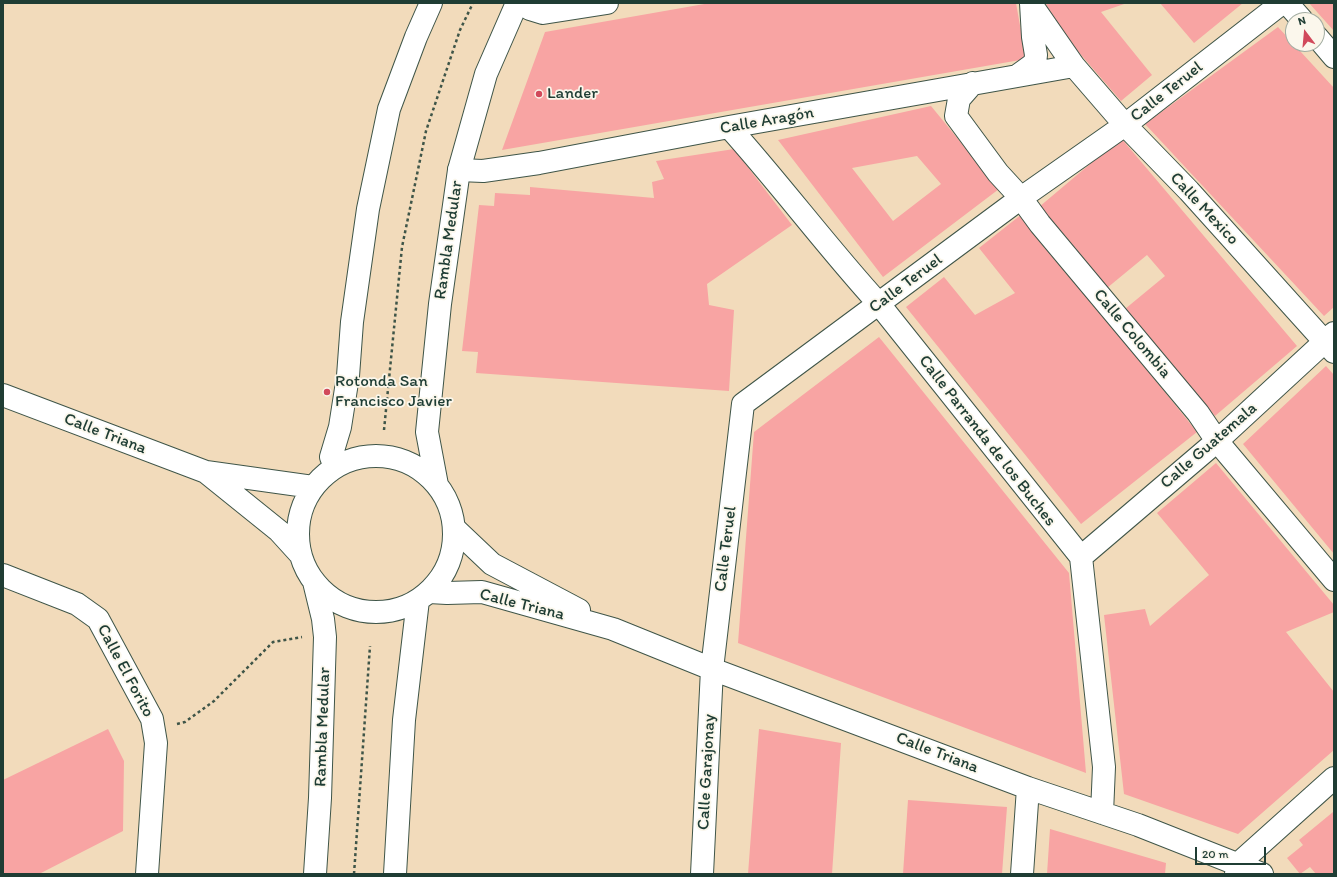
<!DOCTYPE html>
<meta charset="utf-8">
<style>
body{margin:0}
#map{position:relative;width:1337px;height:877px;overflow:hidden;background:#f2dbbb;font-family:Itim,sans-serif}
canvas{display:block}
.frame{position:absolute;inset:0;border:4px solid #1f3d34;pointer-events:none}
.north{position:absolute;left:1285px;top:12px;width:40px;height:40px;box-sizing:border-box;background:#fbf7ec;border:1px solid #a3ada2;border-radius:50%;rotate:344deg;font-size:11px;font-weight:700;line-height:16px;text-align:center;color:#1f3d34}
.north::after{content:'';display:block;margin:auto;width:14px;height:18px;background:#d1495b;clip-path:polygon(50% 0,100% 100%,50% 72%,0 100%)}
.scale{position:absolute;left:1195px;top:847px;width:71px;height:18px;box-sizing:border-box;border:2px solid #1f3d34;border-top:0;padding-left:5px;font-size:12px;line-height:14px;white-space:nowrap;color:#1f3d34;-webkit-text-stroke:3px #fbf7ec;paint-order:stroke}
</style>
<div id="map">
<canvas width="1337" height="877"></canvas>
<div class="frame"></div>
<div class="north">N</div>
<div class="scale">20 m</div>
</div>
<script>
const context = document.querySelector('canvas').getContext('2d');
context.lineJoin = 'round';
function fillPath(path, color) {
  context.fillStyle = color;
  context.fill(path, 'evenodd');
}
function stroke(path, color, width, dash) {
  context.strokeStyle = color;
  context.lineWidth = width;
  context.lineCap = dash ? 'butt' : 'round';
  context.setLineDash(dash || []);
  context.stroke(path);
}
function drawText(font, color, halo, rows, align = 'center') {
  context.font = font + ' Itim,sans-serif';
  context.lineWidth = 3.5;
  context.setLineDash([]);
  context.textBaseline = 'middle';
  context.strokeStyle = halo;
  context.fillStyle = color;
  for (const [text, x, y, turn = 0] of rows) {
    context.save();
    context.translate(x, y);
    context.rotate((+turn || 0) * Math.PI / 180);
    context.textAlign = isNaN(turn) ? turn : align;
    if (halo) context.strokeText(text, 0, 0);
    context.fillText(text, 0, 0);
    context.restore();
  }
}
fillPath(new Path2D(`
 M710,3H1016L1026,59L502,150L545,32Z
 M1046,3H1127L1101,12L1152,75L1121,101L1049,18Z
 M1160,3H1243L1194,43Z
 M1309,3H1334V31Z
 M1278,27L1334,88V307L1324,316L1145,124Z
 M931,106L999,189L883,277L778,140ZM917,156L941,184L893,221L852,168Z
 M1121,138L1297,346L1215,416L1125,309L1165,276L1147,255L1107,288L1039,207Z
 M734,149L792,225L707,284L709,305L734,310L729,391L476,373L478,352L462,351L479,205L494,206L495,193L530,195V187L654,198L652,182L664,179L656,161Z
 M1022,214L1197,432L1081,524L906,307L944,277L975,315L1015,293L979,248Z
 M879,337L1069,573L1086,773L738,643L754,432Z
 M1326,366L1334,375V554L1243,444Z
 M1216,463L1334,605V612L1286,632L1334,692V750L1238,834L1124,794L1104,615L1145,609L1150,626L1209,575L1157,513Z
 M108,729L124,761L123,831L39,874H3V780Z
 M759,729L841,743L832,874H748Z
 M908,800L1007,807L1002,874H903Z
 M1333,812L1334,813V874H1316L1310,867L1300,874L1287,858L1303,845L1299,840Z
 M1050,829L1166,863L1165,874H1047Z`), '#f8a4a3');
const minor = new Path2D(`
 M521,3L530,9L543,13L607,3
 M1287,3L1302,20
 M1031,4L1074,66L1125,125L1189,191L1334,352
 M1317,37L1334,57
 M1017,76L1035,63L1036,55L1033,37L1031,3
 M973,83L959,99L956,116L998,173L1021,198L1040,224L1198,413L1217,441L1334,580
 M729,127C781,185 827,247 879,304L1081,557L1104,767L1102,813
 M459,170L483,171L539,163L729,127L1074,66
 M454,528L492,564L579,610
 M1081,557L1217,441L1334,333
 M3,575L77,604L98,619L152,719L156,743L147,874
 M429,592L447,593L482,592L613,629L712,669L1028,788L1138,825L1262,874
 M702,874L712,669L743,404L1021,198L1125,125L1282,3
 M1022,874L1028,788
 M1236,874L1237,865L1334,778`);
const major = new Path2D(`
 M3,395L206,472L313,487
 M298 534a78 78 0 1 1 156 0a78 78 0 1 1-156 0Z
 M335,467L331,457L340,427L348,376L352,322L368,209L389,109L416,37L431,3
 M207,473L279,531L299,553
 M437,485L427,432L440,304L459,170L486,74L517,3
 M314,582L323,619L325,637L320,798L315,874
 M395,874L404,720L418,600`);
stroke(minor, '#3f5548', 24);
stroke(major, '#3f5548', 24);
stroke(new Path2D(`
 M384,430L402,247L426,131L460,30L473,3
 M177,724L185,722L214,701L273,642L302,637
 M354,874L370,646`), '#3f5548', 2.5, [3, 3]);
stroke(minor, '#fff', 22);
stroke(major, '#fff', 22);
for (const [x, y, r, color] of [
 [539,94,4,"#d1495b"],
 [327,392,4,"#d1495b"]
]) {
  const dot = new Path2D();
  dot.arc(x, y, r, 0, 2 * Math.PI);
  context.fillStyle = color;
  context.fill(dot);
  stroke(dot, '#fbf7ec', 1.5);
}
drawText('17px', '#1f3d34', '#fbf7ec', [
 ["Calle Teruel",1167,92,-38],
 ["Calle Aragón",767,121,-10],
 ["Calle Mexico",1204,209,47],
 ["Rambla Medular",449,240,-82],
 ["Calle Teruel",906,284,-37],
 ["Calle Colombia",1132,334,50],
 ["Calle Triana",105,434,21],
 ["Calle Parranda de los Buches",987,441,52],
 ["Calle Guatemala",1209,446,-41],
 ["Calle Teruel",726,549,-83],
 ["Calle Triana",522,605,14],
 ["Calle El Forito",125,671,62],
 ["Rambla Medular",323,727,-88],
 ["Calle Triana",937,753,21],
 ["Calle Garajonay",707,772,-87]
]);
drawText('17px', '#1f3d34', '#fbf7ec', [
 ["Lander",547,94],
 ["Rotonda San",335,382],
 ["Francisco Javier",335,402]
], 'left');
</script>
